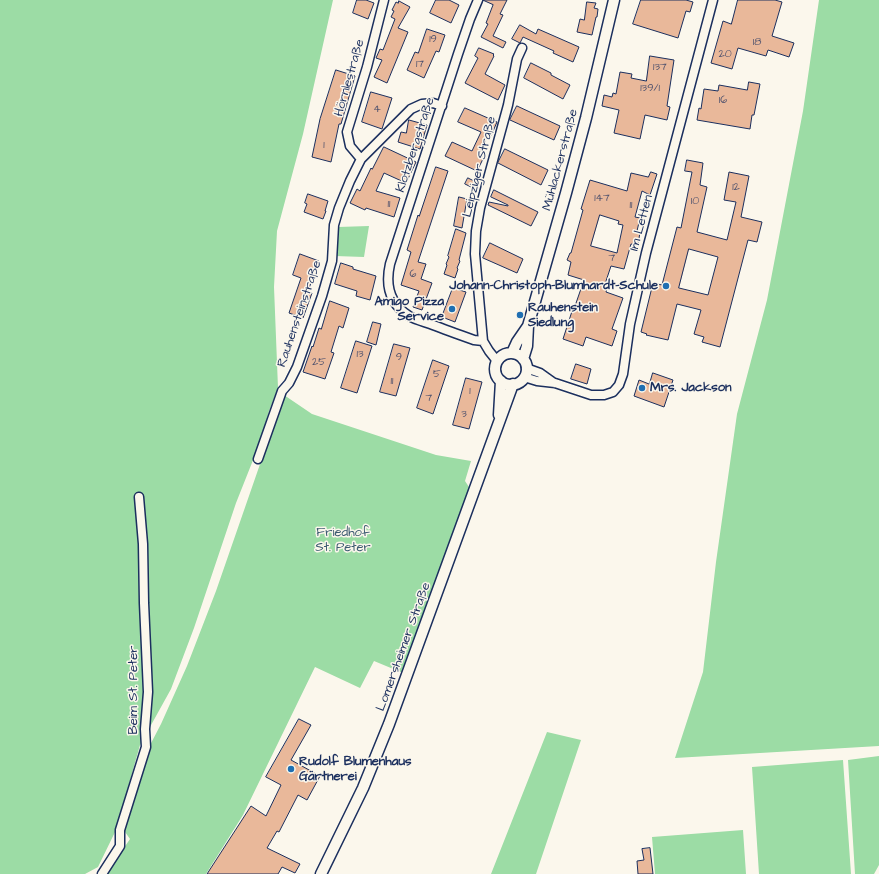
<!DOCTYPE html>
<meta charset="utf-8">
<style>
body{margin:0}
canvas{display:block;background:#fbf7ec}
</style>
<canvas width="879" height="874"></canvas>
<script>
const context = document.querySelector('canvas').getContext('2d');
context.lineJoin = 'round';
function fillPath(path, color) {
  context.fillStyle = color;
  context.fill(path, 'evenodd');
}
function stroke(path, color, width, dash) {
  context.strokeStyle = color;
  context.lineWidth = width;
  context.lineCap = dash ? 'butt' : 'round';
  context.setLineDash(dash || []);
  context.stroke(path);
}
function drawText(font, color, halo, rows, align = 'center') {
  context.font = font + ' "Architects Daughter",sans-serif';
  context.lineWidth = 3;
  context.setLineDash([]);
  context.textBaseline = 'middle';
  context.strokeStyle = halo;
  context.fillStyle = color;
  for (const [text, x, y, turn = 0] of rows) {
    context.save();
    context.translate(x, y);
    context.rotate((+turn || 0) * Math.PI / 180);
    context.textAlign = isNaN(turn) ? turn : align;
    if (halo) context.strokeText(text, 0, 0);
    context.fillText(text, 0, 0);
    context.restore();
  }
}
fillPath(new Path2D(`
 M0,0H333L303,134L277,231L274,287L278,388L269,411L261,440L236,503L194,628L171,689L140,745L116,830L98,867L85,874H0Z
 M819,0H879V746L675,758L703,672L716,562L737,414L767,300L803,111Z
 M369,226L364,257L335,256L338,227Z
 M284,395L312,414L436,455L471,461L465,481L471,490L403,673L374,661L360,688L315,667L243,815L206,874H106L130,839L123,829L148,749L161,724L187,666L216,591Z
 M547,732L581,740L536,874H491Z
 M879,756V865L874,874H855L848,760Z
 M843,760L851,874H759L752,767Z
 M743,830L746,874H655L652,837Z`), '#9cdca5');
const building = new Path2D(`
 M357,0H366L374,3L368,19L353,13Z
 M436,0H449L459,5L451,23L430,13Z
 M483,0H507L500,14L503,15L493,36L506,42L503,48L481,37L488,24L486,23L493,5Z
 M641,0H686L693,2L690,12L686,11L678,38L633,24Z
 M738,0H775L782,2L772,36L794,43L789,57L768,50L766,56L738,48L732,69L711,63L723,21L731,24Z
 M399,1L410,7L398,28L408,32L387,83L374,77L382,60L376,58L380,49L383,50L395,19L391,17L394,11L392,10L396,2L398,3Z
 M587,2L596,3L594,8L598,9L597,17H596L592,35L577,32L580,19L584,20Z
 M520,25L536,34L538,29L579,47L573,62L553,53L554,51L523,37L520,43L512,39Z
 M427,29L445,35L439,52L436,51L424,78L407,70L415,52L418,53Z
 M479,48L494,54L493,55L494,56L485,74L505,85L498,100L465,83L478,58L475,56Z
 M650,56L674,60L667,106L670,107L667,120L645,115L640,139L614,133L619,110L602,106L604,95L612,97L613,93L616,94L620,72L632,74L631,78L646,81Z
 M531,63L551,73V75L570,85L563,99L524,78Z
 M336,70L355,76L341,124H339L331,162L312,157L320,119Z
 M749,82L760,84L754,115H752L750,129L697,120L699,108L701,109L704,89L718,91L719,85L747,90Z
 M371,92L392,98L382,129L362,122Z
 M517,106L560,126L554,140L510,120Z
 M465,108L497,122L491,136L488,135L479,155L484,157L477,171L445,156L452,142L472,151L481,132L458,122Z
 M409,120L427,125L420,149L398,142L401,132L406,133Z
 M384,147L416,162L406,183L384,173L376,191L400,198L394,217L366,208L365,210L350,203L357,189L360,191L371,168L372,169Z
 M505,149L548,170L541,185L498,163Z
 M687,160L703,163L700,185L707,187L697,232L727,240L736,202L724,200L729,172L749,176L741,217L762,222L757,242L748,240L720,347L702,342L704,337L694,334L701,310L677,304L668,340L646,335L647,334L641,332L653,283L662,285L677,227L681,228L692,172L685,171ZM689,249L718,257L708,295L679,288Z
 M436,167L448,171L418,262L426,264L421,279L432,283L422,310L413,307L419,291L401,285L411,252L407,250L418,215L419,216Z
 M651,172L657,174L650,195L642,191L635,217L640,218L637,231L640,232L638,245L631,244L624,269L611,266L605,284L608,285L606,292L623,298L612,329L617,331L612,346L586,337L583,346L563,339L574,305L575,306L584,280L568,275L571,262L567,260L570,253H571L583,210L581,209L590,180L627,191L631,173L648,177ZM600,215L619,221L618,224L623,225L617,253L591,246Z
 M468,178L476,182L473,188L465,184Z
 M494,190L538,212L531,226L488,205L489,202L508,206V205L491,197Z
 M308,194L328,201L325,211H326L323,219L304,212L307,204L305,203Z
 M459,197L467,199L462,228L454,226Z
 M456,229L466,233L459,260L460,261L457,268L458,269L455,278L444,274L447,265L446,264L449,257L448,256Z
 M490,243L523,259L517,273L483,258Z
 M300,254L319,261L308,291L312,293L303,318L289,313L301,278L293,275Z
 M341,263L353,267V269L376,276L370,300L356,296L357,291L335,284Z
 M453,288L466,292L455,322L442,317Z
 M330,301L349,308L343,328L339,326L331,352L334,353L325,379L303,372L312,346L313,347L319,328L321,329Z
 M373,322L381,324L376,345L367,342Z
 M356,341L372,346L357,393L341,388Z
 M394,344L410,348L396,396L380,392Z
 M433,360L449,366L433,414L417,408Z
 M576,364L591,369L587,384L571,379Z
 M653,373L673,380L664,407L634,396L639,380L649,384Z
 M466,378L482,382L469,429L453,425Z
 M299,719L311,725L291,760L320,776L307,800L298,795L279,832L277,831L267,848L300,864L295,873L282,867L278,874H207L251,806L266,816L281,785L266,777Z
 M650,848L653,874H638L637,861L644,860L642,849Z`);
fillPath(building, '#e9b89a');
stroke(building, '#1b2f5e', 1);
const minor = new Path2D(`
 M478,0L470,19L458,54L390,264C385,286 390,304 409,316C416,320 425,322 433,325C446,330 460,335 474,340L483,341L489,351L497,361
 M361,159L350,146L347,132L367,67L384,0
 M483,341L475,254L476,231L480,208L508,105L517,59L522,48
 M526,368L540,373L554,383
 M524,377L537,381L555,383L591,395H604L613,392L619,385L623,374L630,324L646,253L713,0
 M258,459L282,391L289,383L297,367L322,296L332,261L334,225L339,208L350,181L361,159L411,109L422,104L433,103L442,106
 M102,874L120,846V830L146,747L145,729L148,692L144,603L143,544L139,497`);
const tertiary = new Path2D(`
 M512,353L517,342L528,326
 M495 369a16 16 0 1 1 32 0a16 16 0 1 1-32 0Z
 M523,359L527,346L528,326L566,193L586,118L614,0
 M499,415L501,381
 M321,874L363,788L389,724L513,384`);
stroke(minor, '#1b2f5e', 11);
stroke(tertiary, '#1b2f5e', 13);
stroke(minor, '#fbf7ec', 8);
stroke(tertiary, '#fbf7ec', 10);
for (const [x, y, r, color] of [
 [666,286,4,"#1f6fb2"],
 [452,309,4,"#1f6fb2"],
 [520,315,4,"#1f6fb2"],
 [642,388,4,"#1f6fb2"],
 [291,769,4,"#1f6fb2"]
]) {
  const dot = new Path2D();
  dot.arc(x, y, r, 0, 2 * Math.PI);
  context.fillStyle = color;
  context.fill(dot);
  stroke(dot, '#fbf7ec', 1.5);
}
drawText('11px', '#4e516d', null, [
 ["19",433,40],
 ["18",757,43],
 ["20",725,55],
 ["17",420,65],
 ["137",660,68],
 ["139/1",650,89],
 ["16",723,101],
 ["4",377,110],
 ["1",324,146],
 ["12",736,188],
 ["147",602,199],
 ["10",695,202],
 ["11",389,205],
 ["11",631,206],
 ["7",612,259],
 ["6",413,275],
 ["13",360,355],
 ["9",399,358],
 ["25",319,363],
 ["5",437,375],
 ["11",392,382],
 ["1",470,392],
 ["7",429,399],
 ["3",464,415]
]);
drawText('13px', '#1b2f5e', '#fbf7ec', [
 ["Hörnlestraße",350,78,-74],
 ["Klotzbergstraße",416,145,-72],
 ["Mühlackerstraße",561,160,-75],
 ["Leipziger Straße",480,167,-76],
 ["Im Letten",642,223,-75],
 ["Rauhensteinstraße",300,314,-71],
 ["Lomersheimer Straße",404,647,-70],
 ["Beim St. Peter",134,690,-90]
]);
drawText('bold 13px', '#1b2f5e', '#fbf7ec', [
 ["Johann-Christoph-Blumhardt-Schule",658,286,"right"],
 ["Amigo Pizza",444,302,"right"],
 ["Service",444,317,"right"],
 ["Rauhenstein",528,308],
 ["Siedlung",528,323],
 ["Mrs. Jackson",650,388],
 ["Rudolf Blumenhaus",299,762],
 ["Gärtnerei",299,777]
], 'left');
drawText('13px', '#3b5a70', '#fbf7ec', [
 ["Friedhof",343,533],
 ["St. Peter",343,548]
]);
</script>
